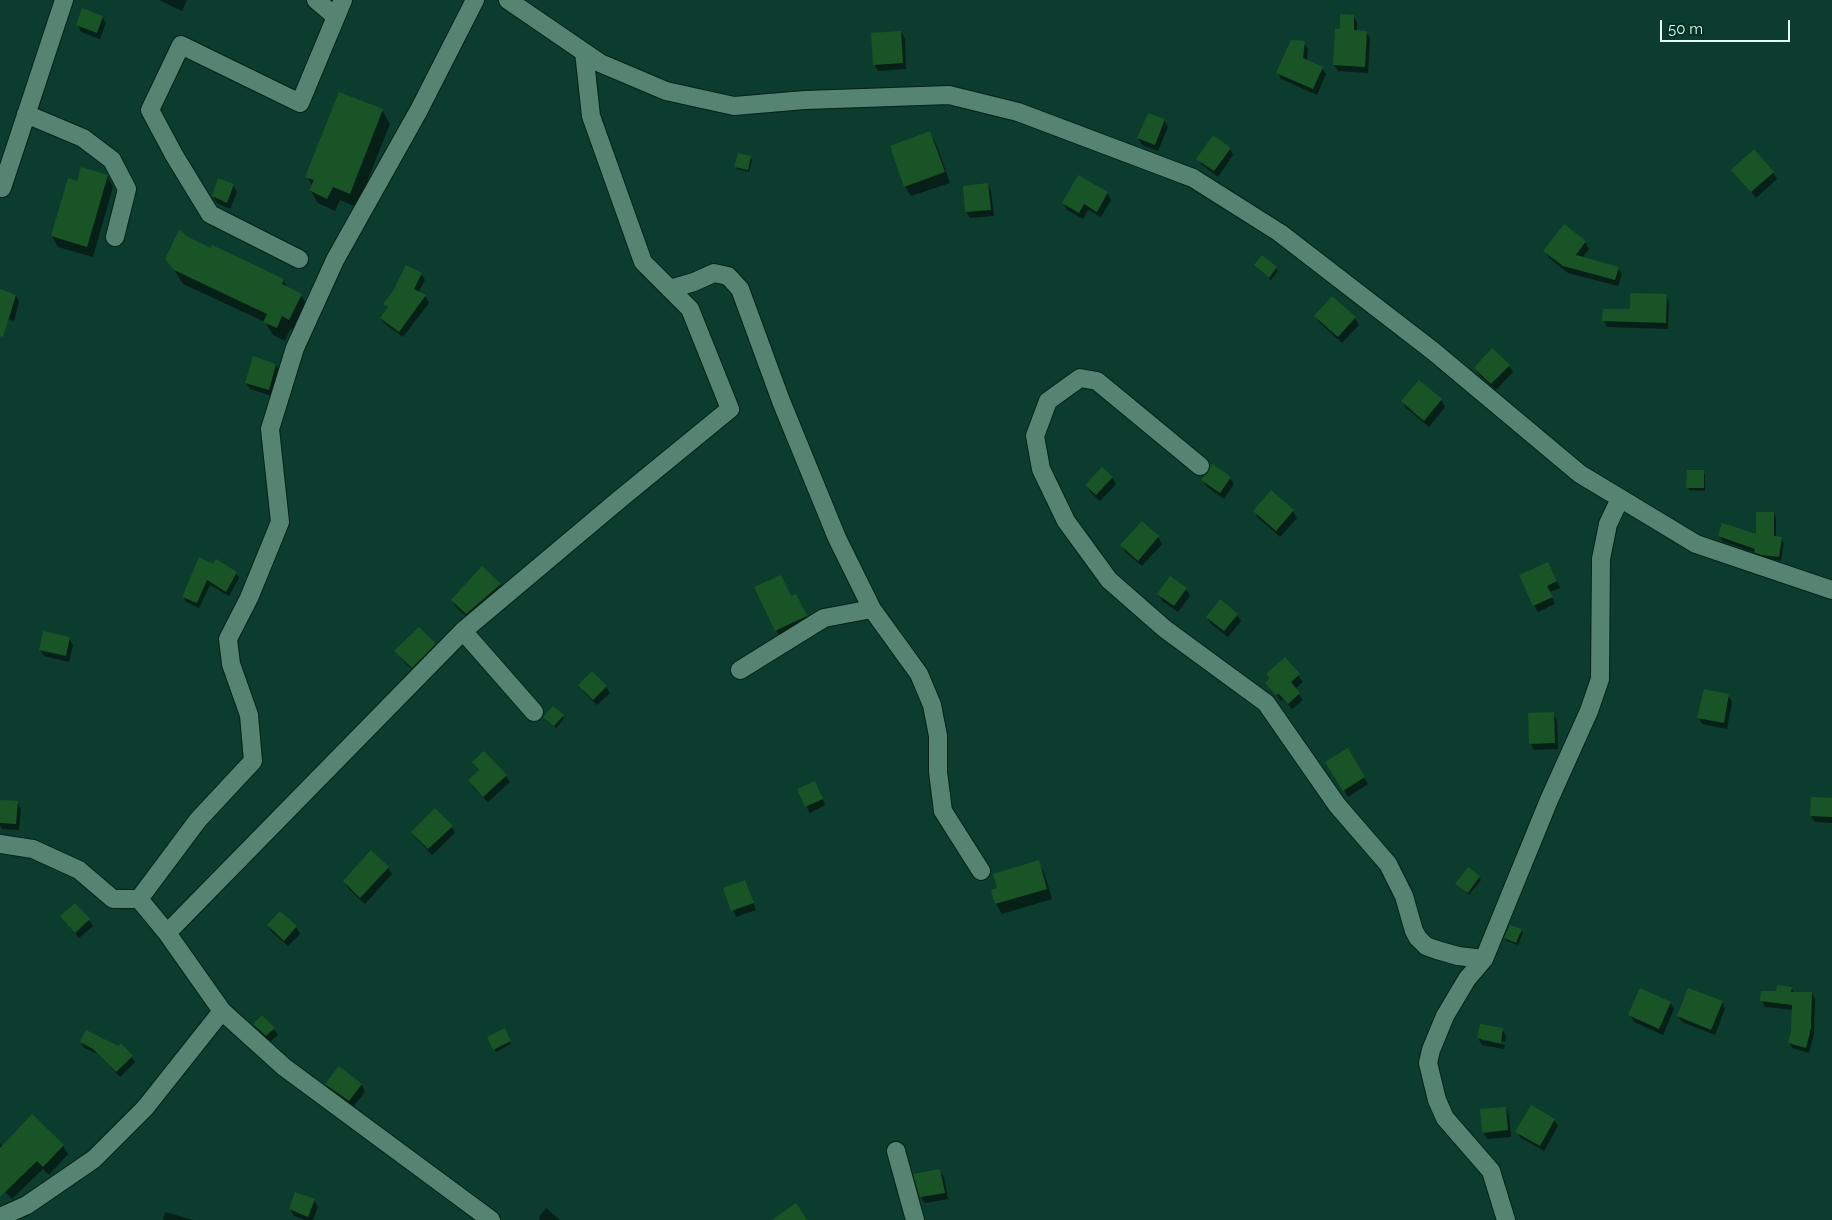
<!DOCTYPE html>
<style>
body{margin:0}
#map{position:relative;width:1832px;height:1220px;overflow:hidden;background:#0c3c2d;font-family:Raleway,sans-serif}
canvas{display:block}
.scale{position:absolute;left:1660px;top:20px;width:130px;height:22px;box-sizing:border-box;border:2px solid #e3fbf1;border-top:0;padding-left:6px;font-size:15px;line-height:18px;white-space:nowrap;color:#e3fbf1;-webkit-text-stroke:4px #003123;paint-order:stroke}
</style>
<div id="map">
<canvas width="1832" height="1220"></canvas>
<div class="scale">50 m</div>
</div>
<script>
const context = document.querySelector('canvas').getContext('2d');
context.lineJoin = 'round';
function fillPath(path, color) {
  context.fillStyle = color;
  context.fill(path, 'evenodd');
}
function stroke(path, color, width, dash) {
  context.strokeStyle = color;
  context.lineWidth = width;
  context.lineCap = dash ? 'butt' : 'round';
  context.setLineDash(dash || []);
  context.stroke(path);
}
fillPath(new Path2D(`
 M159,0H187L182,11Z
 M1353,16L1357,22V31L1366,32L1370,38L1368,73L1338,71L1334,65L1336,30L1341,31Z
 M102,17L106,23L100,39L81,32L78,25Z
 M901,32L905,39L906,69L878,71L874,64Z
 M1304,43L1308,49L1307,61L1322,68L1326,74L1317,95L1281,79L1278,73Z
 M382,110L390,124L357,207L340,200L335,211L318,203L310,190L312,186L307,176Z
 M1164,120L1168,127L1158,151L1142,145L1138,138Z
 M930,133L936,143L950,183L911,196L905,186Z
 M1230,148L1233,155L1218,177L1202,165L1198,159Z
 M750,157L752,160L749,172L737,169L736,167Z
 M1733,170L1773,172L1777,179L1756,198Z
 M107,176L113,187L93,257L58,247L52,236L78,182Z
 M233,185L237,192L230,209L217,203L213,196Z
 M988,185L991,191L994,216L970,218L966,211Z
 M1107,193L1111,200L1101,217L1088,210L1083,219L1067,210L1063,203Z
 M1565,226L1585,242L1589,249L1582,258L1618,268L1622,274L1618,286L1568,273L1549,258L1545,251Z
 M167,259L283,280L288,289L301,295L309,309L297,333L290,329L285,341L273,335L265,322L183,284Z
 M1255,266L1276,268L1278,271L1271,280Z
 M421,274L425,280L418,293L425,296L429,303L403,337L385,324L381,318L388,309L385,304Z
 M0,291L16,296L19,302L14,321L0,316Z
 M1666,296L1669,302L1668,329L1607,327L1604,321Z
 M1316,317L1355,318L1359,325L1342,343L1320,323Z
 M276,365L279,371L272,396L250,389L246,383Z
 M1509,366L1513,372L1496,390L1479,375L1475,368Z
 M1419,382L1441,400L1445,407L1429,427L1406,408L1403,402Z
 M1703,472L1705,474V491L1689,490L1688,487Z
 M1112,477L1116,484L1100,501L1090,492L1087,486Z
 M1230,478L1234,484L1224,499L1207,487L1203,481Z
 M1271,492L1293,511L1297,518L1280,537L1258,518L1255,511Z
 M1774,513L1776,518V537L1781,538L1784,543L1781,561L1758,557L1756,553L1722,541L1719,536H1757Z
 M1142,522L1158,537L1162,544L1142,566L1125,552L1122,545Z
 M216,561L236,573L239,578L229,596L210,585L199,608L186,602L183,596Z
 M1552,570L1560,588L1550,592L1555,604L1538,612L1534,605Z
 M500,584L503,591L470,620L456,607L452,600Z
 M1186,589L1190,596L1178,612L1162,601L1159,594Z
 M791,597L801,605L811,626L782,640L776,630Z
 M1237,615L1241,621L1228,637L1211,624L1207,617Z
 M69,638L73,645L69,662L44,656L40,650Z
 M435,644L438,651L416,674L400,657L396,651Z
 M1285,659L1303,682L1295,689L1303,700L1292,709L1284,700L1281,701L1267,683Z
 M580,685L606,686L610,693L597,705L583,691Z
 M1728,695L1732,702L1727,729L1702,724L1699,718Z
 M1553,714L1557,720L1558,749L1534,750L1530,743Z
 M563,716L564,719L556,728L547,720Z
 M1347,750L1368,784L1348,797L1327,762Z
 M473,763L506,776L510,782L488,802L473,787L469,780L479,771Z
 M818,789L825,805L810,813L806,806Z
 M1832,800V823L1815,822L1811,816Z
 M0,801L17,802L21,809L19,830L2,829L0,825Z
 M452,827L455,833L432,855L416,838L412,832Z
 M1038,862L1044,872L1052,899L1002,914L996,904L992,891Z
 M388,868L392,874L365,904L348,888L344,881Z
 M1479,877L1481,880L1469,895L1457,884Z
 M745,881L756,910L736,917L725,888Z
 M280,912L296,927L300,934L288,946L272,932L268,925Z
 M62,916L89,920L93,926L79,938Z
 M1521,930L1523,933L1518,945L1507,941L1505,938Z
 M1791,988L1794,993L1812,994L1815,999L1814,1034L1809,1053L1792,1048L1789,1043L1792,1031L1793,1010L1765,1007L1762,1001Z
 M1722,1002L1725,1009L1715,1035L1682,1022L1678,1016Z
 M1670,1003L1674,1009L1663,1035L1634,1022L1630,1015Z
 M254,1024L274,1029L278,1035L270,1042L258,1031Z
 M1502,1029L1506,1036L1505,1042L1481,1038V1040L1505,1045L1504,1049L1482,1045L1478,1038Z
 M504,1030L511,1044L496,1052L488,1038Z
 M81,1042L118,1047L132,1057L135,1062L120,1077L98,1054L84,1048Z
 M339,1067L362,1085L365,1092L353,1107L330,1091L326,1084Z
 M1506,1108L1509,1115L1511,1137L1487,1139L1483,1132Z
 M1554,1120L1558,1126L1544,1151L1521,1138L1517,1132Z
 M0,1143L3,1146L63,1145L68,1154L49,1175L43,1169L12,1199L4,1191L0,1195Z
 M940,1171L944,1177L948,1199L925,1203L921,1197L915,1175Z
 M314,1200L318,1207L313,1220H305L294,1216L290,1209Z
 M546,1208L560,1220H540L539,1217Z
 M165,1212L193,1220H163Z`), '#0007');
fillPath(new Path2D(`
 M82,8L103,16L97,33L76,25Z
 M1340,14L1354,15V30L1367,31L1365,67L1333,65L1335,29H1340Z
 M901,31L903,63L873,65L871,33Z
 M1291,40L1305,41L1303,58L1323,67L1313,89L1276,73Z
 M339,92L383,109L350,194L333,187L327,199L309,190L314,180L305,177Z
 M1148,113L1165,119L1155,145L1137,138Z
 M930,131L945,172L904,187L890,146Z
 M1213,135L1231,148L1214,171L1196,159Z
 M1754,149L1774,172L1751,192L1731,170Z
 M738,153L751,156L748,170L734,167Z
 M81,167L108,175L87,247L51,236L68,178L77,181Z
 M1078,175L1108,192L1097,212L1084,204L1079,213L1062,203Z
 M218,178L234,184L227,203L212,196Z
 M988,183L991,210L965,212L963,186Z
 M1564,224L1586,241L1576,255L1619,267L1615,280L1563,266L1543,251Z
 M179,230L190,238L211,248L212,245L284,279L282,284L302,294L289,320L282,316L277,328L263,322L267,314L174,270L165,259Z
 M1262,255L1277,267L1269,278L1254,265Z
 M406,265L422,273L414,289L426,295L399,332L380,318L388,307L383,304L393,291Z
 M0,289L16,295L3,337L0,336Z
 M1630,293L1667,294L1666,323L1602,321L1603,309H1630Z
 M1332,296L1356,317L1338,337L1314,316Z
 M1492,348L1510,365L1491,384L1474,368Z
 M253,356L276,364L269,390L245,383Z
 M1419,380L1442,399L1424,421L1401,401Z
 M1212,464L1231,477L1220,493L1201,480L1208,472Z
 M1102,467L1113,477L1096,495L1085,485Z
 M1687,470H1704V488H1686Z
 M1271,490L1294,510L1276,531L1253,511Z
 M1756,512H1774V536L1782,537L1779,557L1761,555L1754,552L1755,549L1718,536L1722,523L1756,534Z
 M1142,521L1159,536L1138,561L1120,545Z
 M199,557L213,564L216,559L237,572L226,592L207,580L197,603L182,597Z
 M1548,562L1557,581L1547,586L1553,597L1533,606L1519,575Z
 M482,566L501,584L466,614L451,600Z
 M781,575L791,596L796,594L807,616L775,631L754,587Z
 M1170,576L1187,588L1174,606L1157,594Z
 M1220,599L1238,614L1224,631L1206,617Z
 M419,627L436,644L412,668L394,651Z
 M43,631L70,637L66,656L39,650Z
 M1285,657L1300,674L1291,682L1300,693L1288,704L1279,694L1276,695L1265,683L1270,678L1266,674Z
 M592,671L607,686L593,700L578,685Z
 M1704,689L1729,694L1724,723L1697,718Z
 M553,706L564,715L554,726L543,717Z
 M1554,712L1555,743L1529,744L1528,713Z
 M1348,748L1365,777L1343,791L1325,762Z
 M484,751L507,775L483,797L468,780L479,770L472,762Z
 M815,781L823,799L805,807L797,789Z
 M1811,797L1832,798V817L1810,816Z
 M0,800L18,801L16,824L0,823Z
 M435,808L453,826L428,849L411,832Z
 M371,850L389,867L360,898L343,881Z
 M1039,860L1047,889L995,904L991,890L997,888L993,874Z
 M1468,867L1480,876L1468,893L1455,884Z
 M745,880L754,903L731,911L723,888Z
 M75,903L90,919L75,933L60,916Z
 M280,911L297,926L284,941L267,925Z
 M1510,925L1522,929L1516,943L1504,938Z
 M1777,985L1792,987L1791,992H1812L1811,1028L1806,1048L1788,1043L1791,1031L1792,1005L1760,1001L1761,991H1776Z
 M1640,988L1671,1002L1659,1029L1628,1015Z
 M1688,988L1723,1001L1711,1030L1677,1016Z
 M262,1015L275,1028L266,1036L253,1024Z
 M1480,1024L1503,1028L1501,1043L1477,1038Z
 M505,1028L511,1041L493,1050L487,1037Z
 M86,1030L118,1046L121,1043L133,1056L116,1072L93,1049L80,1042Z
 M339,1066L362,1084L349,1101L325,1084Z
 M1531,1105L1555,1119L1540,1146L1515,1132Z
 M1506,1107L1508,1130L1482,1133L1480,1109Z
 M32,1114L64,1145L43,1167L37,1161L0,1197V1148Z
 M940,1169L945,1193L920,1197L913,1174Z
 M295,1192L315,1199L308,1217L289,1209Z
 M796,1203L807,1220H772Z`), '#195426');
const minor = new Path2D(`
 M316,0L336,17
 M508,0L600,63L666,91L734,106L805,100L949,95L1018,112L1193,178L1280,233L1433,351L1580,474L1696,544L1832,590
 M26,114L83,138L112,160L127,189L115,237
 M2,188L64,0
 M299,259L210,214L174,155L150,110L181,45L300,103L343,0
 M670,289L694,282L714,273L728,276L740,289L781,401L837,538L872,609L919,674L932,705L938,736V772L943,811L981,871
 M1200,466L1097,381L1080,378L1048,401L1035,436L1041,469L1066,521L1109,580L1165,629L1266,703L1337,805L1388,864L1404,896L1414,931L1418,938L1426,946L1437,950L1458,956L1484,959
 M463,631L534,712
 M740,670L824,618L872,609
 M0,844L33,849L79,870L113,899H139L167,933L222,1011L284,1067L491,1220
 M139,899L198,820L253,761L249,715L231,664L228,639L249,598L280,522L270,429L295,348L335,260L419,110L475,0
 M167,933L463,631L620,499L730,409L690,309L643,262L591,116L584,52
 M896,1151L915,1220
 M0,1217L27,1205L94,1159L145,1108L222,1011
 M1506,1220L1491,1171L1445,1118L1437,1100L1428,1063L1431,1050L1445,1016L1467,979L1484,959L1549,800L1589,711L1600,679L1601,559L1608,524L1620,499`);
stroke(minor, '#002116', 20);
stroke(minor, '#568472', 18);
</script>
